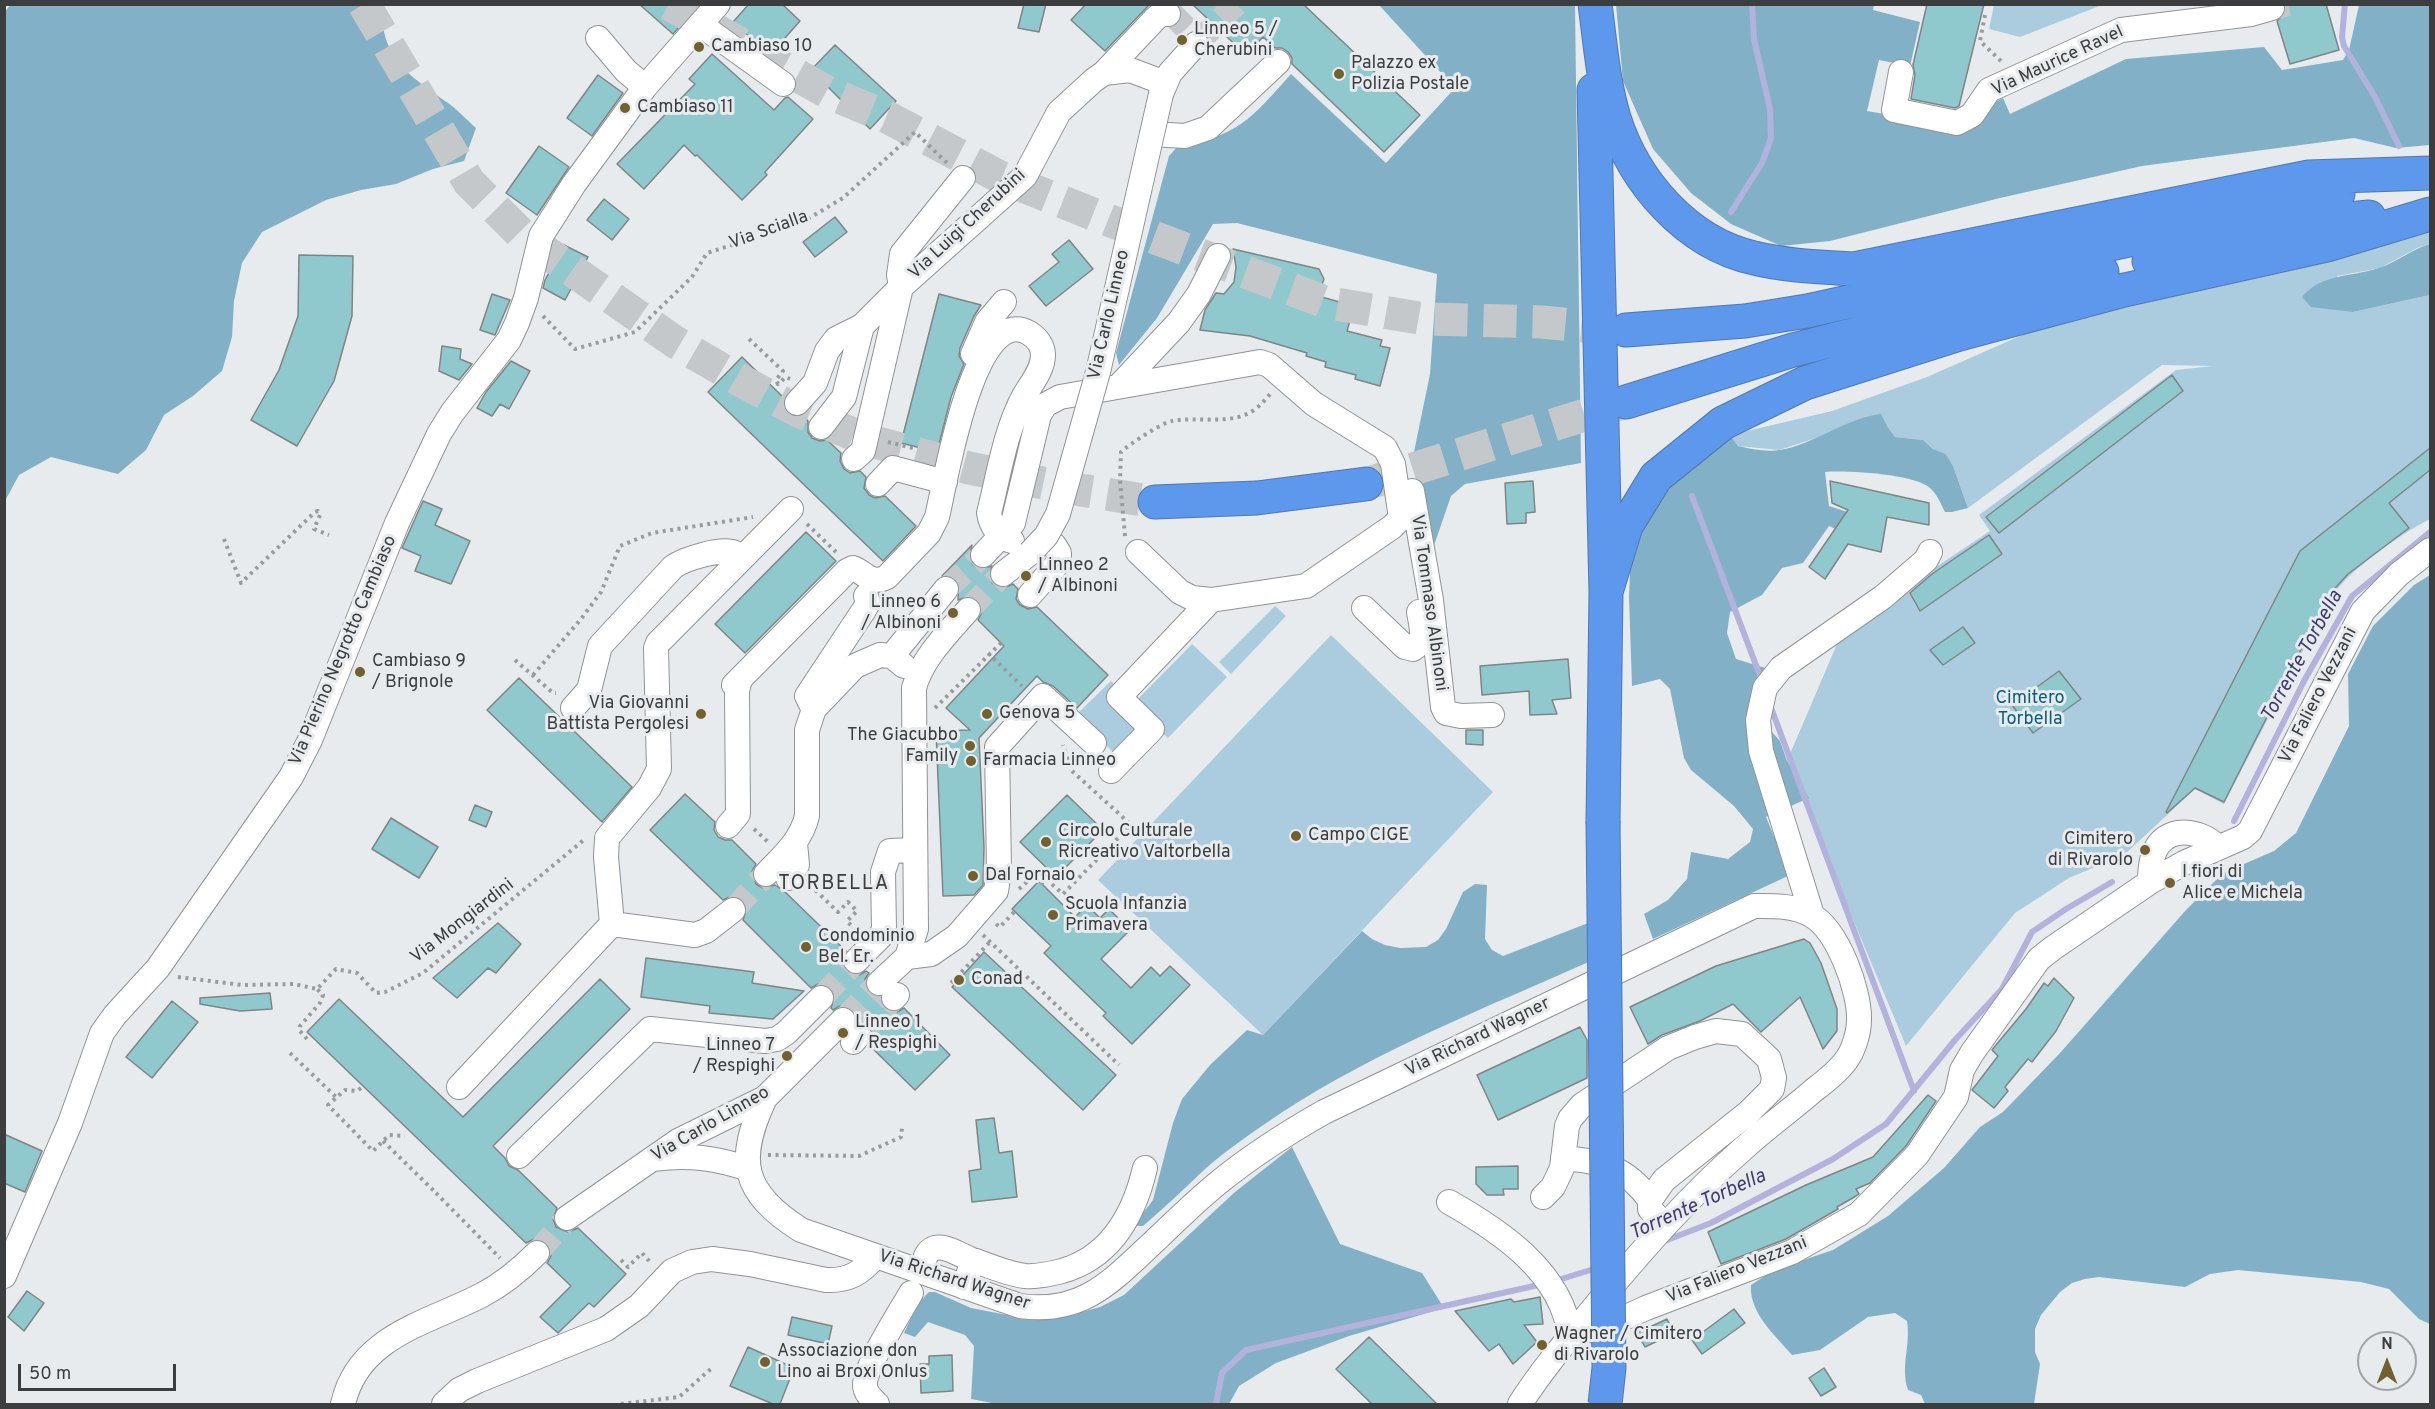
<!DOCTYPE html>
<style>
body{margin:0}
#map{position:relative;width:2435px;height:1409px;overflow:hidden;background:#e7ebed;font-family:Overpass,sans-serif}
canvas{display:block}
.frame{position:absolute;inset:0;border:6px solid #3b3d3e;pointer-events:none}
.north{position:absolute;left:2357px;top:1331px;width:60px;height:60px;box-sizing:border-box;background:#e7ebed;border:2px solid #a2a5a7;border-radius:50%;rotate:0deg;font-size:16px;font-weight:700;line-height:24px;text-align:center;color:#3b3d3e}
.north::after{content:'';display:block;margin:auto;width:21px;height:27px;background:#72602e;clip-path:polygon(50% 0,100% 100%,50% 72%,0 100%)}
.scale{position:absolute;left:18px;top:1364px;width:158px;height:27px;box-sizing:border-box;border:3px solid #3b3d3e;border-top:0;padding-left:8px;font-size:18px;line-height:21px;white-space:nowrap;color:#3b3d3e;-webkit-text-stroke:4px #e7ebed;paint-order:stroke}
</style>
<div id="map">
<canvas width="2435" height="1409"></canvas>
<div class="frame"></div>
<div class="north">N</div>
<div class="scale">50 m</div>
</div>
<script>
const context = document.querySelector('canvas').getContext('2d');
context.lineJoin = 'round';
function fillPath(path, color) {
  context.fillStyle = color;
  context.fill(path, 'evenodd');
}
function stroke(path, color, width, dash) {
  context.strokeStyle = color;
  context.lineWidth = width;
  context.lineCap = dash ? 'butt' : 'round';
  context.setLineDash(dash || []);
  context.stroke(path);
}
function drawText(font, color, halo, rows, align = 'center') {
  context.font = font + ' Overpass,sans-serif';
  context.lineWidth = 6;
  context.setLineDash([]);
  context.textBaseline = 'middle';
  context.strokeStyle = halo;
  context.fillStyle = color;
  for (const [text, x, y, turn = 0] of rows) {
    context.save();
    context.translate(x, y);
    context.rotate((+turn || 0) * Math.PI / 180);
    context.textAlign = isNaN(turn) ? turn : align;
    if (halo) context.strokeText(text, 0, 0);
    context.fillText(text, 0, 0);
    context.restore();
  }
}
fillPath(new Path2D(`
 M1994,5V4L2102,5L2020,37L1989,29Z
 M2430,232V244L2417,248L2380,268L2337,276L2353,312L2430,295V519C2396,537 2353,567 2330,598L2224,804L2195,789L2125,854L2069,878L2015,913L1906,1046L1787,761L1837,644L1906,587L1990,531L1979,515L2176,370L2213,366L2162,365L1968,508L1953,466L1946,454L1933,449L1923,440L1895,437L1887,426L1819,437L1779,450L1738,446L1730,435L1832,411L1927,377L2054,321Z
 M1275,606L1286,616L1231,674L1219,662Z
 M1331,635L1493,792L1263,1035L1098,880Z
 M1192,644L1227,677L1168,738L1132,705Z
 M1111,681L1121,691L1146,729L1118,757L1076,715Z`), '#aaccde');
fillPath(new Path2D(`
 M11,4L382,5C380,59 409,75 448,103C458,110 467,120 476,128L464,161L433,169L396,184L361,190L326,200L262,232L242,263L234,301L232,337L222,371L193,396L164,415L146,450L118,474L51,457L19,475L5,501L4,13Z
 M1379,5H1575L1581,463L1465,484L1451,496L1430,557L1414,452L1430,374L1437,274L1237,223L1213,224L1157,318L1119,365L1116,353L1169,156L1177,147C1239,135 1250,120 1291,74L1386,163L1455,88Z
 M1616,5H1874L1873,10L1920,22L1910,66L1879,60L1867,111L1965,128L1993,103L2003,98L2010,114L2126,59L2264,47L2282,70L2343,60L2349,50L2359,5H2430V145L2396,148L2354,138L2142,166L2000,198L1830,241L1781,246L1731,224L1691,193L1653,149L1623,81Z
 M2430,244V295L2353,312L2311,307L2302,297C2322,273 2352,277 2379,268C2397,262 2412,249 2430,244Z
 M1881,414L1887,426L1895,437L1923,440L1933,449L1946,454L1953,466L1968,508L1952,512H1945C1941,504 1937,494 1930,488C1915,474 1847,470 1825,472L1829,506L1857,515L1842,532L1829,526L1803,563L1782,568L1762,595L1730,612L1727,633L1736,659L1778,672L1782,679L1770,711L1772,732L1780,741L1787,761L1809,798L1766,817L1790,875L1653,939L1644,914L1668,900L1687,879L1691,852L1728,859L1750,842L1753,829L1734,806L1691,770L1684,758L1670,689L1660,679L1632,686L1629,597L1631,546L1675,477L1730,435L1738,446C1751,449 1766,452 1780,450C1815,444 1846,418 1881,414Z
 M2430,575V1324L2419,1319L2389,1289L2361,1282L2238,1270L2210,1274L2185,1287L2099,1277L2085,1279L2072,1283L2060,1292L2041,1315L2035,1329V1352L2040,1364L2034,1404H1925L1921,1395L1908,1390C1900,1366 1911,1346 1907,1321L1895,1313L1868,1317L1820,1350L1792,1355C1775,1335 1749,1313 1751,1285L1774,1270L1833,1250L1888,1216L1944,1168L1980,1127L2003,1112L2060,1053L2186,910L2223,873L2274,851L2296,833L2349,726L2348,674L2373,626L2414,585Z
 M1475,884L1487,885L1485,939L1492,950L1503,956L1601,918L1593,960C1488,1007 1377,1050 1281,1113C1256,1130 1226,1150 1204,1170C1184,1189 1164,1208 1143,1226H1133L1153,1200L1173,1123L1182,1099L1210,1065L1247,1030L1263,1035L1362,931L1372,939L1385,945L1400,948L1426,947L1438,940L1446,929L1463,892Z
 M1292,1147L1340,1244L1422,1273L1444,1308L1349,1336L1276,1363L1239,1386L1229,1404H997L971,1399L974,1346L965,1335L928,1322L915,1337L904,1333L918,1303L929,1292H935L971,1308L1033,1320L1064,1317L1100,1307L1124,1295L1235,1192Z`), '#82b1c7');
stroke(new Path2D(`
 M2345,4L2342,37L2344,46L2375,97L2399,146
 M1731,212L1762,163L1771,138L1770,109L1754,39L1752,4
 M1692,496L1762,681
 M1770,705L1914,1091
 M2234,821L2304,681L2352,596L2430,532
 M1662,1242L1711,1223L1833,1159L1886,1124L1955,1040L2002,989L2032,932L2066,909L2112,882
 M1555,1281L1597,1268
 M1216,1404L1222,1373L1246,1350L1543,1284`), '#b3b2dc', 6);
const building = new Path2D(`
 M639,4H699L673,34Z
 M749,4H782L800,21L770,55L733,22Z
 M1024,4H1046L1039,32L1018,28Z
 M1086,4H1150L1105,51L1071,20Z
 M1192,4H1303L1420,115L1384,152L1292,64V58L1288,52L1282,48H1275L1263,37L1246,55Z
 M1927,4H1984L1959,106L1955,108L1911,99L1915,75L1913,65Z
 M2286,4H2326L2339,50L2290,64L2277,21L2286,12Z
 M835,45L896,101L870,129L811,70Z
 M712,54L774,110L785,98L788,97L813,119L765,172L767,175L742,200L697,155L695,156L684,145L644,189L617,164L695,84L689,79Z
 M598,75L623,93L592,136L567,118Z
 M539,146L569,167L537,215L506,193Z
 M604,199L629,219L612,240L587,220Z
 M835,217L847,232L815,257L803,242Z
 M1069,240L1093,269L1046,306L1029,286L1059,262L1052,254Z
 M564,245L588,257L565,300L543,288L545,280Z
 M1233,249L1319,269L1324,279L1318,296L1354,306L1347,331L1382,340L1380,346L1390,348L1380,386L1355,379L1356,375L1325,367L1326,362L1306,356L1307,353L1250,336L1200,330L1205,310L1216,293L1224,294L1234,282L1236,267Z
 M299,255L353,256L352,316L334,381L297,446L251,420L279,370L298,316Z
 M492,294L510,300L495,335L480,330Z
 M939,294L981,305L974,316L960,348L959,356L964,364L951,397L937,452L901,443Z
 M442,346L461,349L460,359L472,364L459,380L439,371Z
 M742,357L784,398L783,407L787,413L795,417L803,416L808,421V432L812,438L820,441L827,440L841,453L840,461L844,469L850,473L860,471L866,477L864,488L869,495L875,498L885,496L916,526L883,561L708,392Z
 M511,361L530,371L509,409L500,404L492,416L477,408L486,392Z
 M2172,375L2183,391L1999,533L1986,517Z
 M2430,448V470L2389,503L2409,528L2348,574L2328,596L2224,802L2195,788L2167,813L2166,812L2300,551Z
 M1533,481L1535,512L1526,513V523L1507,524L1505,483Z
 M1830,481L1929,503V525L1887,517L1881,552L1848,544L1825,579L1809,567L1848,510L1832,503Z
 M423,501L442,509L435,525L470,541L451,584L415,571L421,556L402,548Z
 M806,532L836,561L745,653L715,624Z
 M1989,535L2002,554L1920,611L1910,593L1932,574Z
 M972,545L969,559L973,565L980,569L992,566L989,575L992,583L1004,588L1013,584L1018,589L1016,599L1020,605L1028,609L1037,607L1108,675L1077,708L1053,686L1043,682L1037,676L979,738L984,847L983,885L974,895L943,896L936,731L970,730L946,708L1004,646L978,620L982,612L978,600L970,596L958,600L959,583L954,578L942,576Z
 M1963,627L1975,643L1943,665L1930,650Z
 M1568,659L1571,698L1552,700L1557,714L1530,715L1529,691L1482,695L1480,666Z
 M2059,671L2081,699L2033,733L2012,705Z
 M519,678L632,787L602,822L487,710Z
 M1466,730H1483V745L1466,744Z
 M685,794L715,822L714,830L718,837L725,840H732L756,864L752,871L756,884L763,888L775,885L784,891L846,951L842,957V964L846,971L859,975L866,971L869,973L865,979V987L869,993L880,997L884,1008L897,1012L904,1008L950,1055L915,1090L869,1045L873,1037L869,1025L857,1021L853,1010L847,1006H840L833,1010L831,1008L835,995L831,988L818,984L811,988L743,920L747,909L744,901L732,896L723,900L650,830Z
 M1067,795L1103,830L1056,877L1020,842Z
 M475,805L492,812L486,827L469,820Z
 M391,818L438,847L419,878L372,849Z
 M1039,881L1075,917L1087,905L1100,918L1109,909L1130,930L1101,959L1131,988L1151,967L1160,976L1170,966L1190,985L1132,1044L1103,1016L1106,1013L1044,953L1051,946L1012,909Z
 M498,923L521,944L496,973L488,968L457,998L433,978Z
 M1804,939L1810,943L1821,963L1837,1009V1031L1823,1049L1800,997L1761,1032L1733,1004L1700,1021L1662,1035L1648,1044L1630,1007L1716,966Z
 M984,952L1116,1075L1083,1110L952,987Z
 M646,958L754,972L752,983L804,991L773,1019L709,1013L710,1006L641,997Z
 M2054,978L2074,998L2056,1031L2032,1062L2028,1059L2005,1087L2008,1091L1994,1108L1972,1090L1998,1056L1992,1050L1996,1045L2026,1009L2044,983L2048,986Z
 M600,979L630,1009L493,1146L505,1158L509,1166L518,1170L557,1208L553,1219L556,1227L568,1232L578,1228L626,1274L594,1307L589,1303L558,1333L540,1317L571,1286L547,1263L551,1256L548,1244L541,1240L534,1239L526,1243L307,1032L339,999L463,1117Z
 M270,993L272,1009L240,1011L200,1004V998Z
 M172,1001L198,1022L152,1078L126,1057Z
 M1580,1027L1587,1040V1078L1498,1120L1477,1075Z
 M1928,1095L1936,1101L1906,1146L1870,1183L1856,1189L1859,1194L1856,1196L1837,1207L1838,1209L1786,1239L1721,1264L1708,1232L1806,1185L1873,1157Z
 M994,1118L999,1153L1012,1151L1017,1197L972,1202L969,1171L981,1169L976,1120Z
 M4,1134L42,1151L25,1192L4,1183Z
 M1518,1166V1189H1503L1504,1195H1487L1476,1184V1167Z
 M27,1291L44,1303L24,1331L8,1317Z
 M1540,1297L1543,1324L1524,1325L1537,1342L1513,1364L1499,1344L1489,1351L1455,1311L1511,1299L1514,1302Z
 M1734,1309L1745,1323L1702,1354L1692,1340Z
 M792,1317L832,1326L828,1344L788,1335Z
 M1667,1319L1674,1333L1645,1347L1637,1333Z
 M1369,1337L1437,1404H1372L1336,1369Z
 M748,1347L794,1368L780,1404H773L730,1386Z
 M952,1355L953,1391L921,1393L920,1364H929V1356Z
 M1824,1368L1836,1387L1821,1396L1809,1378Z`);
fillPath(building, '#90c9cd');
stroke(building, '#808485', 1.5);
stroke(new Path2D(`
 M2272,8L2288,4
 M1168,14L1174,16L1199,41
 M1196,44L1236,4
 M946,589L983,555
 M968,610L1003,574
 M733,910L766,874
 M821,998L856,961
 M843,1020L879,983
 M859,1035L894,998
 M537,1253L567,1218`), '#c5c8ca', 24, [24, 12]);
stroke(new Path2D(`
 M364,4L469,182L523,236L675,342L745,383L798,411L867,440L969,468L1062,487L1155,502
 M669,4L827,92L887,117L1000,177L1108,220L1325,302L1424,319L1542,322L1626,330
 M1366,484L1626,402`), '#c5c8ca', 33, [33, 16]);
const minor = new Path2D(`
 M701,25L783,84
 M598,38L626,71L645,87
 M1901,72L1894,110L1957,123L1972,115L1989,90L2121,30L2251,14L2272,8
 M1104,73L1155,19L1161,14H1168
 M1161,94L1170,73L1196,44
 M1152,134L1185,136L1208,128L1278,62
 M973,354L987,322L1004,302
 M1119,386L1179,322L1199,294L1218,256
 M797,403L815,383L827,351L836,339L862,326L901,287L899,275L902,254L963,178
 M821,427L844,397L862,326
 M854,459L863,451L901,287L1025,176L1059,112L1094,80L1104,73L1130,70L1165,83
 M878,484L893,468L945,482
 M1412,491L1431,600L1443,707L1446,713L1461,716L1492,715
 M983,555L1013,523L1039,415L1045,405L1060,397L1260,362L1269,365L1314,404L1385,448L1393,464L1401,518L1392,527L1306,586L1211,600L1192,598L1180,592L1138,552
 M1003,574L1030,553
 M1030,595L1059,562V553L1054,545
 M1364,608L1405,647L1413,649C1427,640 1421,626 1419,612
 M904,666L892,656L946,589
 M734,685L847,571L853,568C867,574 871,585 887,577L929,533L937,517C945,485 973,301 1029,333C1037,338 1043,346 1043,355C1043,370 1031,384 1024,396C1005,431 999,474 989,513C991,526 999,538 1012,541
 M812,706L807,696L864,610L868,603L866,596
 M573,708L589,690L600,646L673,567C684,559 722,547 735,553L737,562
 M1111,771L1152,729L1119,697L1211,600
 M728,826L738,814L737,691L740,679
 M766,874C783,856 801,841 807,816V730L814,709L855,666L880,655L892,656
 M788,878L797,865L795,843
 M2150,882C2150,869 2151,854 2159,844C2174,825 2205,832 2218,848
 M1812,915L1761,751L1758,720L1765,688L1781,668L1883,597L1926,560L1930,552
 M612,924L606,857L607,838L649,788L659,769L656,648L658,643L791,509
 M907,957L931,954L957,936L996,891L999,871L997,747L1043,696L1094,743
 M856,961L880,937L884,930L883,872L890,851L914,850
 M879,983L907,957L916,929L914,688C922,658 948,633 968,610
 M894,998L897,995
 M853,1042L859,1035
 M459,1087L612,924L695,935L706,931L733,910
 M765,1098C736,1160 741,1192 801,1230L1020,1306C1077,1314 1106,1287 1144,1251C1169,1228 1192,1204 1218,1183C1251,1156 1287,1133 1324,1112L1754,906C1773,906 1794,905 1811,915C1838,930 1860,991 1859,1020C1859,1032 1854,1049 1847,1059C1839,1071 1826,1081 1814,1090C1791,1110 1766,1128 1744,1148C1690,1195 1643,1249 1597,1304C1570,1337 1543,1368 1520,1404
 M519,1156L650,1029L765,1041L777,1039L786,1033L821,998
 M1563,1158C1602,1161 1627,1168 1650,1200
 M654,1159C688,1154 716,1158 749,1169
 M1543,1197L1553,1187L1562,1168L1567,1126L1570,1119L1582,1105L1668,1048L1695,1037L1716,1031L1742,1034L1769,1059L1774,1078L1772,1089L1748,1113L1664,1180L1650,1200V1209L1665,1226
 M1449,1202C1500,1231 1562,1272 1570,1336
 M567,1218L678,1141L765,1098L843,1020
 M926,1256C935,1238 956,1253 970,1259L973,1262
 M4,1276L70,1123L102,1033L115,1015L158,968L291,777L310,740L397,523L439,434L452,413L509,340L517,323L526,298L541,236L574,184L645,87L718,4
 M964,1287L971,1266L976,1261C992,1267 1009,1274 1025,1276C1038,1277 1050,1274 1062,1271C1111,1257 1134,1215 1145,1168
 M1595,1331L1646,1308L1792,1252L1859,1214L1917,1155L1956,1097L1962,1070L1972,1053L2039,959L2053,948L2150,882L2184,863L2243,837L2250,831L2363,611L2399,574L2430,550
 M343,1404C358,1336 428,1323 482,1295C503,1284 520,1270 537,1253
 M444,1404L459,1390L477,1381L606,1329L639,1306L672,1271L692,1262L712,1259L750,1264L826,1280C849,1281 861,1273 876,1256
 M877,1404C872,1399 865,1393 865,1385C864,1368 901,1311 911,1293`);
const highway = new Path2D(`
 M1595,4C1600,42 1603,81 1614,118C1634,182 1687,243 1754,258C1786,266 1821,267 1854,269L2309,177L2430,173
 M1594,90L1606,592L1603,821
 M2149,261L2321,222L2369,217
 M1626,330L1745,321L1807,311L2338,194
 M1626,402L1793,350L2102,272
 M1155,502L1257,498L1366,484
 M1606,592L1626,526L1656,477L1723,423L1805,383L1959,334L2120,291L2327,245L2430,214`);
stroke(minor, '#909496', 26);
stroke(highway, '#5178b0', 35);
stroke(new Path2D(`
 M1985,15L1980,41L2002,62
 M543,316L575,349L635,332L692,277L707,253L801,223L843,198L915,132L948,164
 M749,339L783,371L776,380L778,384L786,377L790,379
 M888,442L913,448V450
 M807,524L836,552
 M1125,536L1120,480L1121,452C1128,445 1163,422 1172,421C1198,416 1231,426 1254,410C1261,405 1266,399 1271,393
 M224,539L241,583L315,512L318,511L320,515L314,529L329,535
 M988,653L1022,686
 M515,660L553,693H556
 M533,675L581,619L601,592L620,546L652,533L753,517
 M935,708L1001,643
 M754,829L768,842
 M1041,884L1046,879L1063,894L1130,826L1128,822L1071,770L1063,745
 M810,885L838,912L848,902L857,911L847,921L856,931
 M1019,889L1037,873L1046,879
 M996,924L1000,927L1015,911
 M983,935L1119,1065
 M178,977L242,985L294,984L317,989L336,969L357,973L376,993L385,992L423,973L585,839
 M951,983L990,942
 M307,1039L299,1030L300,1026L320,1003L323,995L317,989
 M290,1053L336,1097
 M361,1088L357,1091L345,1090L328,1105L373,1151L389,1135L405,1136
 M383,1141L436,1193
 M768,1155L859,1156L901,1137L902,1128
 M436,1193L500,1258
 M621,1260L628,1267L642,1253L651,1263
 M621,1404L679,1397L713,1367`), '#989c9d', 4, [3, 4.5]);
stroke(minor, '#fff', 24);
stroke(highway, '#5d98ed', 33);
const minorBridge = new Path2D(`
 M1030,553L1046,536L1058,514L1098,372L1161,94`);
const highwayBridge = new Path2D(`
 M1603,821L1609,1368L1605,1404`);
stroke(minorBridge, '#909496', 26, []);
stroke(highwayBridge, '#5178b0', 35, []);
stroke(minorBridge, '#fff', 24);
stroke(highwayBridge, '#5d98ed', 33);
for (const [x, y, r, color] of [
 [1182,40,6,"#72602e"],
 [699,47,6,"#72602e"],
 [1339,74,6,"#72602e"],
 [625,108,6,"#72602e"],
 [1026,576,6,"#72602e"],
 [953,613,6,"#72602e"],
 [360,672,6,"#72602e"],
 [701,714,6,"#72602e"],
 [987,714,6,"#72602e"],
 [970,746,6,"#72602e"],
 [971,761,6,"#72602e"],
 [1296,836,6,"#72602e"],
 [1046,842,6,"#72602e"],
 [2145,850,6,"#72602e"],
 [973,876,6,"#72602e"],
 [2170,883,6,"#72602e"],
 [1053,915,6,"#72602e"],
 [806,947,6,"#72602e"],
 [959,980,6,"#72602e"],
 [843,1033,6,"#72602e"],
 [787,1056,6,"#72602e"],
 [1542,1345,6,"#72602e"],
 [765,1362,6,"#72602e"]
]) {
  const dot = new Path2D();
  dot.arc(x, y, r, 0, 2 * Math.PI);
  context.fillStyle = color;
  context.fill(dot);
  stroke(dot, '#e7ebed', 2);
}
drawText('18px', '#3b3d3e', '#e7ebed', [
 ["Linneo 5 /",1194,30],
 ["Cherubini",1194,51],
 ["Cambiaso 10",711,47],
 ["Palazzo ex",1351,64],
 ["Polizia Postale",1351,85],
 ["Cambiaso 11",637,108],
 ["Linneo 2",1038,566],
 ["/ Albinoni",1038,587],
 ["Linneo 6",941,603,"right"],
 ["/ Albinoni",941,624,"right"],
 ["Cambiaso 9",372,662],
 ["/ Brignole",372,683],
 ["Via Giovanni",689,704,"right"],
 ["Battista Pergolesi",689,725,"right"],
 ["Genova 5",999,714],
 ["The Giacubbo",958,736,"right"],
 ["Family",958,757,"right"],
 ["Farmacia Linneo",983,761],
 ["Circolo Culturale",1058,832],
 ["Ricreativo Valtorbella",1058,853],
 ["Campo CIGE",1308,836],
 ["Cimitero",2133,840,"right"],
 ["di Rivarolo",2133,861,"right"],
 ["I fiori di",2182,873],
 ["Alice e Michela",2182,894],
 ["Dal Fornaio",985,876],
 ["Scuola Infanzia",1065,905],
 ["Primavera",1065,926],
 ["Condominio",818,937],
 ["Bel. Er.",818,958],
 ["Conad",971,980],
 ["Linneo 1",855,1023],
 ["/ Respighi",855,1044],
 ["Linneo 7",775,1046,"right"],
 ["/ Respighi",775,1067,"right"],
 ["Wagner / Cimitero",1554,1335],
 ["di Rivarolo",1554,1356],
 ["Associazione don",777,1352],
 ["Lino ai Broxi Onlus",777,1373]
], 'left');
drawText('18px', '#3b3d3e', '#e7ebed', [
 ["Via Maurice Ravel",2058,62,-25],
 ["Via Luigi Cherubini",968,225,-43],
 ["Via Scialla",769,231,-20],
 ["Via Carlo Linneo",1110,315,-77],
 ["Via Tommaso Albinoni",1428,603,82],
 ["Via Pierino Negrotto Cambiaso",344,651,-67],
 ["Via Faliero Vezzani",2319,696,-63],
 ["Via Mongiardini",463,922,-38],
 ["Via Richard Wagner",1478,1038,-26],
 ["Via Carlo Linneo",711,1125,-30],
 ["Via Faliero Vezzani",1737,1271,-22],
 ["Via Richard Wagner",954,1281,18]
]);
drawText('18px', '#06607f', '#e7ebed', [
 ["Cimitero",2030,699],
 ["Torbella",2030,720]
]);
drawText('italic 20px', '#3f3a6f', '#e7ebed', [
 ["Torrente Torbella",2303,657,-61],
 ["Torrente Torbella",1698,1206,-24]
]);
context.letterSpacing = '1.5px';
drawText('20px', '#3b3d3e', '#e7ebed', [
 ["TORBELLA",834,885]
]);
context.letterSpacing = '0px';
</script>
